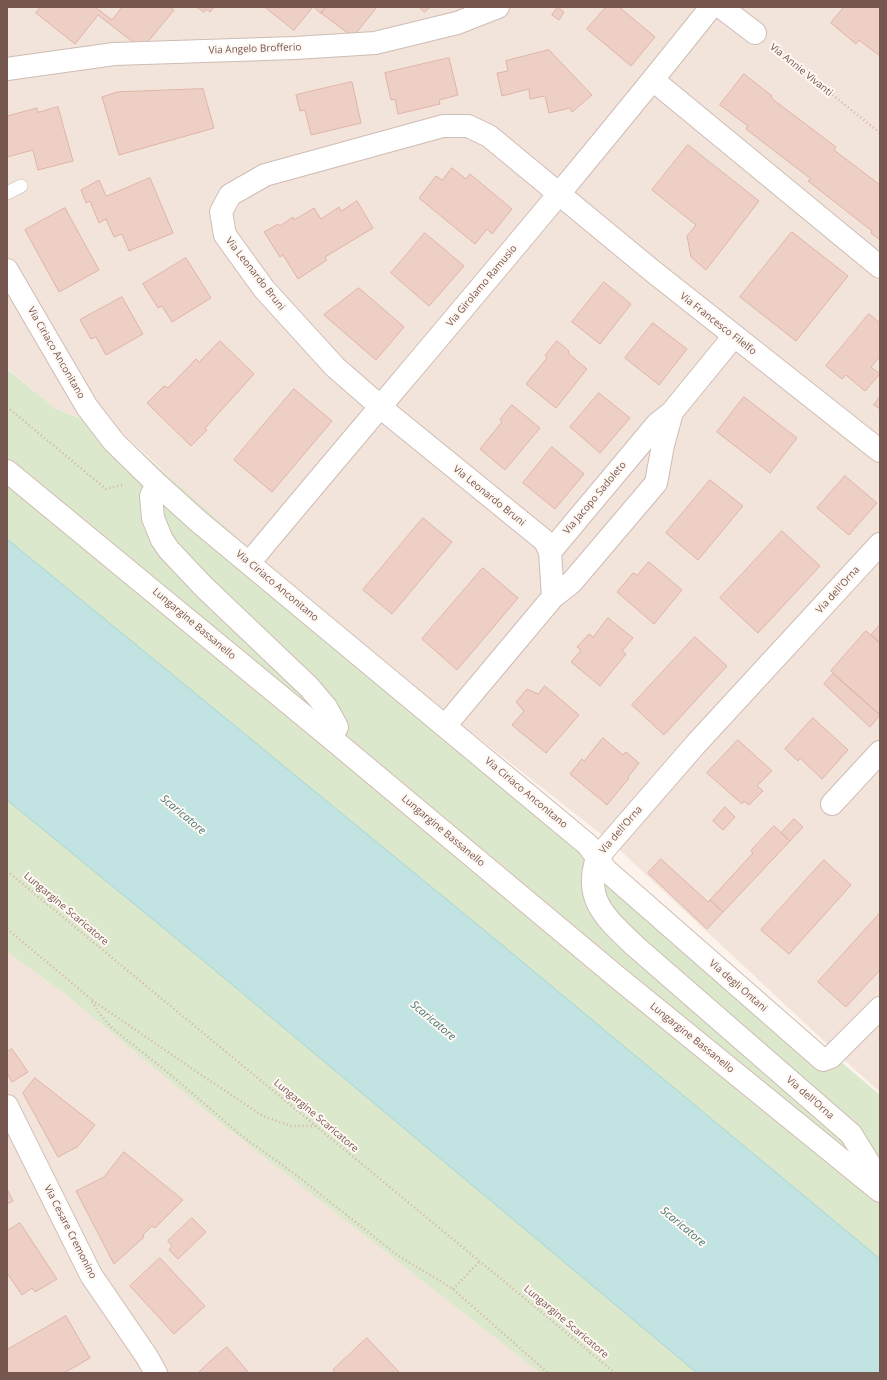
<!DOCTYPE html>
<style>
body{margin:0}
#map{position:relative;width:887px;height:1380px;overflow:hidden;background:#fbf3ec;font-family:"Open Sans",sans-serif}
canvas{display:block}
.frame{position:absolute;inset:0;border:8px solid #755750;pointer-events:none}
</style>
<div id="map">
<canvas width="887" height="1380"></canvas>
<div class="frame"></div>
</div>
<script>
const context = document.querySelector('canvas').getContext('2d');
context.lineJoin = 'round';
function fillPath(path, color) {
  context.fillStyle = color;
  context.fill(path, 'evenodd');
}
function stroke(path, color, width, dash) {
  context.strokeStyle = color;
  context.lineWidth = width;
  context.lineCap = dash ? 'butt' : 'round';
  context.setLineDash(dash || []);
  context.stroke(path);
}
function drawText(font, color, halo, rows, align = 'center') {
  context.font = font + ' "Open Sans",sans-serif';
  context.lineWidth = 4;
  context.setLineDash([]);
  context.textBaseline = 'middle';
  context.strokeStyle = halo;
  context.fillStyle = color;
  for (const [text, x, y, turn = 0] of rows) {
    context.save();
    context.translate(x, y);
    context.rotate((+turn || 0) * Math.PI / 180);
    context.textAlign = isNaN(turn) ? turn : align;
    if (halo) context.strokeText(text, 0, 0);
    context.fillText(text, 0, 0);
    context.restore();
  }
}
fillPath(new Path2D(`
 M7,7H880V1092L854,1069L611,842L465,727L205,511L154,462L122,433L56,409L7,368Z
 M7,952L60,990L222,1124L540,1373H7Z`), '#f2e4db');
fillPath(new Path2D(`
 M7,369L56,409L121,434L258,556L464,728L595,858L833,1055L880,1095V1373H540L222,1124L60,990L7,952Z`), '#dbe8cb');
const water = new Path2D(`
 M7,539L501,944L880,1259V1373H697L205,962L7,800Z`);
fillPath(water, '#c1e4e3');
stroke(water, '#a8d5d5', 1);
const building = new Path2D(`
 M41,7H95L112,20L122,7H170L174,10L142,49L98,15L75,44L36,13Z
 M197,7H214L210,12L206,9L204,12Z
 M265,7H313L294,30Z
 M314,7H326L321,13Z
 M326,7H377L353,37L321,13Z
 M419,7H430L425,12Z
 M558,7L564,12L559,20L552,15Z
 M606,7H619L655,37L631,66L587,29Z
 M844,7H880V56L859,40L856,44L831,23Z
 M549,50L592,95L572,112L570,108L549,113L545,96L530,99L529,89L502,96L497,73L508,71L506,61Z
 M449,58L458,95L439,100L440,104L398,114L395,99L391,100L385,73Z
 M744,74L772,96L771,97L775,101L836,147L834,150L880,185V240L871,233L872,231L808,181L811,179L746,129L748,126L720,105Z
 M352,82L361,123L311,135L305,110L300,111L296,95Z
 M203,89L214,128L119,155L102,97L117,92Z
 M58,107L73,161L38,170L33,150L7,157V116L37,108L38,112Z
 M688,145L759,201L706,270L691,257L687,236L696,225L652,190Z
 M452,168L466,179L470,174L512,209L492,234L487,229L475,244L419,198L436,176L442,180Z
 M150,178L173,233L129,251L122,234L114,237L106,219L99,223L90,201L86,203L81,190L99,180L106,196Z
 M357,201L373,228L325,257L327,260L298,279L283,255L280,257L264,232L278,224L280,226L293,217L294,220L314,208L321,219L339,207L341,211Z
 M65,208L99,270L59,292L25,230Z
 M792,232L848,276L796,341L740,297Z
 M425,233L464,266L429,306L391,273Z
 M186,258L211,298L172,322L162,306L158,308L143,284Z
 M604,282L631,304L600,344L572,322Z
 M359,288L404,327L376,360L324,315Z
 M122,297L143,334L106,355L96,337L91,339L80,320Z
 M869,314L880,323V356L871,367L880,374L865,391L846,375L842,379L826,366Z
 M653,323L687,349L659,385L625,358Z
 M220,341L254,374L205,428L207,430L191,446L147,403L164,386L168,388L196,359L199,362Z
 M557,341L569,351L568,353L587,369L556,408L526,384L547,358L545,356Z
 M294,389L332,421L272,492L234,460Z
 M599,393L630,418L600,453L570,427Z
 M880,396V409L874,405Z
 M744,397L797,438L770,473L717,432Z
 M512,405L540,428L505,470L480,449L502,422L500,420Z
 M552,447L584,474L555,509L523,483Z
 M845,476L877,503L849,535L817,508Z
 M710,480L743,506L698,560L666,533Z
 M423,518L452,542L392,614L363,590Z
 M782,531L820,566L758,633L720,598Z
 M649,562L682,590L654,624L617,592L633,573L637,575Z
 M483,568L518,598L457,670L422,639Z
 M608,618L633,638L622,651L626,654L600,686L571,662L581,650L577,647L589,634L593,637Z
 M880,625V643L871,635Z
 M866,631L880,643V715L831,671Z
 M695,637L727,666L664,735L632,705Z
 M833,674L880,715L870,727L824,684Z
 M545,686L579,715L546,753L512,725L524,711L516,702L527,689L538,694Z
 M813,718L848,750L822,779L800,758L798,761L785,749Z
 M603,738L623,755L626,752L639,763L628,777L629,778L607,805L570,774L582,759L584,761Z
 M738,740L772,771L757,786L763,791L749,805L744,801L742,804L707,773Z
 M725,807L735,817L723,830L713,821Z
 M794,819L803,827L790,841L781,833Z
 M774,826L790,841L723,912L710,900L753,853L751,851Z
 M661,859L708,902L710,900L723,912L707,929L648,873Z
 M824,860L851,885L789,954L761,930Z
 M880,913V970L846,1007L818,982Z
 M12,1049L28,1072L12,1082L7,1073V1052Z
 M35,1078L95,1125L77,1147L58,1157L23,1093Z
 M124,1152L183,1200L155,1228L152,1226L143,1235L144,1237L114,1264L76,1191L104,1177Z
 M7,1189L13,1201L7,1204Z
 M192,1218L206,1232L178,1259L169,1250L172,1246L168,1241Z
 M20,1223L57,1279L35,1292L32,1288L22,1295L7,1273V1231Z
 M160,1258L205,1306L174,1334L130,1286Z
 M66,1316L90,1358L64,1373H7V1350Z
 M367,1338L400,1373H336L333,1370Z
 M227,1347L249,1373H198L207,1364Z`);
fillPath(building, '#eecfc6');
stroke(building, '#e0b4a7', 1);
const lane = new Path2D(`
 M7,193L21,186`);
const street = new Path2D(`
 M721,7L755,33
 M7,69L114,54L295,48L375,43L457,23L498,7
 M653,80L880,267
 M7,270L87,407L114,442L157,484L198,521L588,845L606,870L823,1060L831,1057L880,1008
 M157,484L151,496L153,518L162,540L169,550L204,587L309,687L326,707L337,727L331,738
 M880,544L695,745L597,858C583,900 606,918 635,946L851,1134L880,1181
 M550,552L545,541L390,415L335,367L264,289L225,235L221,212L230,195L265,175L443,126H468L489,136L650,269L880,451
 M249,563C403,378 561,196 711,7
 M553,597L550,552L657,424L672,412L734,336
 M445,726L553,597L572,582L656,483L663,445L672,412
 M832,804L880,752
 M7,1106L91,1275L147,1357L156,1373`);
const secondary = new Path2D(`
 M7,471L331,738L617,977L880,1191`);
stroke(lane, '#cfbcb4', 14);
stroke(street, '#cfbcb4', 24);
stroke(secondary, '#d2bbb2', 24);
stroke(new Path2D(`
 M773,47L880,133
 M7,407L106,489L123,485
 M7,871L615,1373
 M7,929L90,998L99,1013L112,1028L171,1075L242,1136L295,1174L397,1255L453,1289L548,1373
 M92,1000L194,1070L263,1116L291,1126H315
 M453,1289L480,1261`), '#d4b2a8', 2.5, [1, 3]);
stroke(lane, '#fff', 13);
stroke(street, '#fff', 22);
stroke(secondary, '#fff', 22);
drawText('10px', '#755750', '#fef7f2', [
 ["Via Angelo Brofferio",255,49,-2],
 ["Via Annie Vivanti",801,70,39],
 ["Via Leonardo Bruni",255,274,52],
 ["Via Girolamo Ramusio",482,286,-50],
 ["Via Francesco Filelfo",718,324,38],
 ["Via Ciriaco Anconitano",56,353,60],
 ["Via Leonardo Bruni",489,496,39],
 ["Via Jacopo Sadoleto",595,498,-50],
 ["Via Ciriaco Anconitano",277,586,40],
 ["Via dell'Orna",838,590,-48],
 ["Lungargine Bassanello",194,624,40],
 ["Via Ciriaco Anconitano",526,793,40],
 ["Via dell'Orna",621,830,-49],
 ["Lungargine Bassanello",443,831,40],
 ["Lungargine Scaricatore",66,909,40],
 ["Via degli Ontani",738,986,41],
 ["Lungargine Bassanello",692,1038,39],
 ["Via dell'Orna",810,1098,41],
 ["Lungargine Scaricatore",316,1116,40],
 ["Via Cesare Cremonino",70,1232,63],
 ["Lungargine Scaricatore",566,1322,40]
]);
drawText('italic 11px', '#457878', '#fef7f2', [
 ["Scaricatore",183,815,40],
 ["Scaricatore",433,1021,40],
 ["Scaricatore",683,1227,40]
]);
</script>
